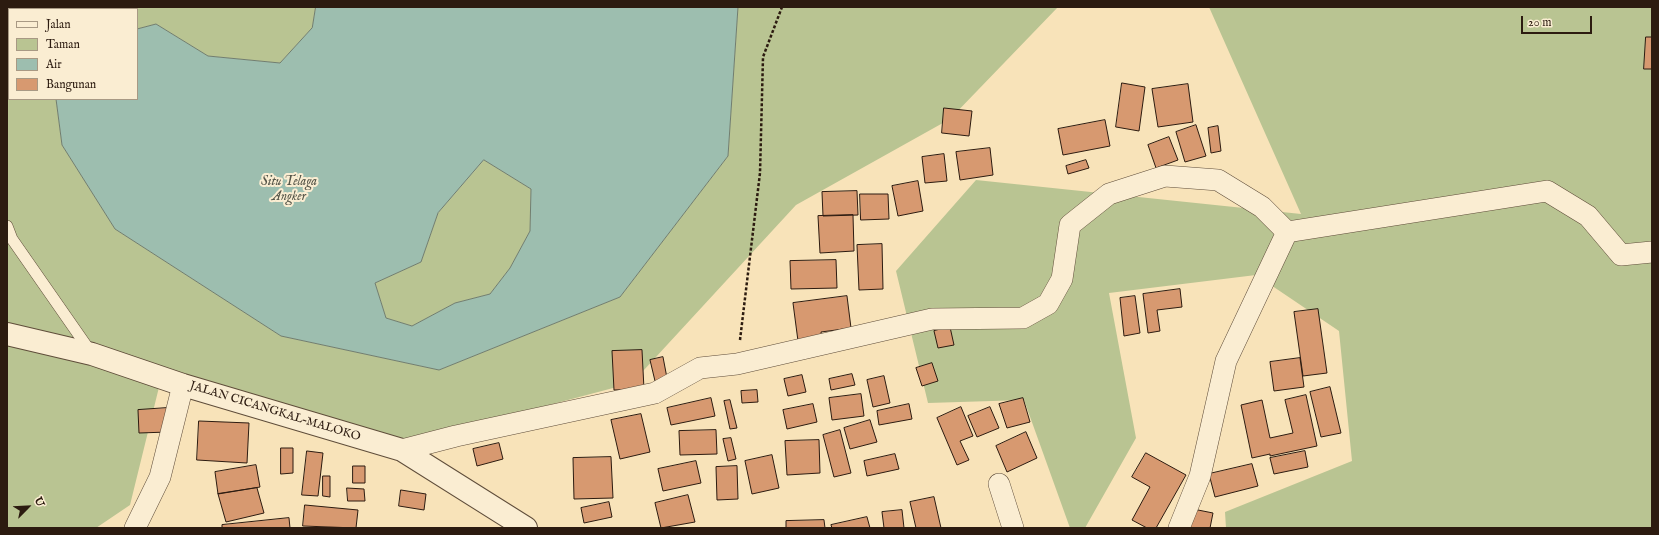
<!DOCTYPE html>
<meta charset="utf-8">
<style>
body{margin:0}
#map{position:relative;width:1659px;height:535px;overflow:hidden;background:#f8e3b9;font-family:"IM FELL English",serif}
canvas{display:block}
.frame{position:absolute;inset:0;border:8px solid #2c1b10;pointer-events:none}
.legend{position:absolute;left:8px;top:8px;width:130px;height:92px;box-sizing:border-box;background:#faedd2;border:1px solid #a89984;margin:0;padding:5px 7px;list-style:none;font-size:12px;color:#2c1b10}
.legend li{display:flex;align-items:center;gap:8px;height:20px}
.legend b{width:20px;border:1px solid #a89984}
.north{position:absolute;left:8px;top:487px;width:40px;height:40px;-webkit-text-stroke:3px #faedd2;paint-order:stroke;rotate:66deg;font-size:11px;font-weight:700;line-height:16px;text-align:center;color:#2c1b10}
.north::after{content:'';display:block;margin:auto;width:14px;height:18px;background:#2c1b10;clip-path:polygon(50% 0,100% 100%,50% 72%,0 100%)}
.scale{position:absolute;left:1521px;top:16px;width:71px;height:18px;box-sizing:border-box;border:2px solid #2c1b10;border-top:0;padding-left:5px;font-size:12px;line-height:14px;white-space:nowrap;color:#2c1b10;-webkit-text-stroke:3px #faedd2;paint-order:stroke}
</style>
<div id="map">
<canvas width="1659" height="535"></canvas>
<div class="frame"></div>
<ul class="legend">
<li><b style="height:5px;background:#faedd2"></b>Jalan</li>
<li><b style="height:11px;background:#b9c492"></b>Taman</li>
<li><b style="height:11px;background:#9dbeaf"></b>Air</li>
<li><b style="height:11px;background:#d79970"></b>Bangunan</li>
</ul>
<div class="north">U</div>
<div class="scale">20 m</div>
</div>
<script>
const context = document.querySelector('canvas').getContext('2d');
context.lineJoin = 'round';
function fillPath(path, color) {
  context.fillStyle = color;
  context.fill(path, 'evenodd');
}
function stroke(path, color, width, dash) {
  context.strokeStyle = color;
  context.lineWidth = width;
  context.lineCap = dash ? 'butt' : 'round';
  context.setLineDash(dash || []);
  context.stroke(path);
}
function drawText(font, color, halo, rows, align = 'center') {
  context.font = font + ' "IM FELL English",serif';
  context.lineWidth = 4;
  context.setLineDash([]);
  context.textBaseline = 'middle';
  context.strokeStyle = halo;
  context.fillStyle = color;
  for (const [text, x, y, turn = 0] of rows) {
    context.save();
    context.translate(x, y);
    context.rotate((+turn || 0) * Math.PI / 180);
    context.textAlign = isNaN(turn) ? turn : align;
    if (halo) context.strokeText(text, 0, 0);
    context.fillText(text, 0, 0);
    context.restore();
  }
}
fillPath(new Path2D(`
 M7,7H316L312,28L280,63L208,56L156,24L137,29V9H9V99H56L62,145L115,229L281,336L439,370L620,297L728,156L738,7H1058L950,119L796,205L632,383L402,444L161,379L130,505L96,528H7Z
 M1209,7H1652V528H1226L1225,512L1352,461L1339,331L1256,275L1109,293L1136,438L1085,528H1070L1024,400L928,403L896,271L976,180L1301,214Z
 M484,160L531,189L530,231L510,268L490,294L455,303L412,326L386,318L375,283L421,262L438,213Z`), '#b9c492');
const water = new Path2D(`
 M316,7H738L728,156L620,297L439,370L281,336L115,229L62,145L56,99H137V29L156,24L208,56L280,63L312,28ZM484,160L531,189L530,231L510,268L490,294L455,303L412,326L386,318L375,283L421,262L438,213Z`);
fillPath(water, '#9dbeaf');
stroke(water, '#707d6f', 1);
const building = new Path2D(`
 M1646,37H1652V69H1644Z
 M1122,83L1145,87L1139,131L1116,127Z
 M1188,84L1193,122L1158,127L1152,89Z
 M944,108L972,111L969,136L942,133Z
 M1105,120L1110,146L1063,155L1058,129Z
 M1196,125L1206,156L1185,162L1176,132Z
 M1218,126L1221,151L1211,153L1208,128Z
 M1169,137L1178,160L1156,168L1148,145Z
 M990,148L993,175L960,180L956,152Z
 M944,154L947,181L925,183L922,157Z
 M1086,160L1089,168L1068,174L1066,166Z
 M918,181L923,211L898,216L892,186Z
 M857,191L858,215L823,216L822,192Z
 M860,194H888L889,219L861,220Z
 M853,215L854,251L820,253L818,216Z
 M882,244L883,289L859,290L857,245Z
 M836,260L837,288L791,289L790,261Z
 M1180,289L1182,307L1157,310L1160,331L1148,333L1143,294Z
 M847,296L851,328L821,332L822,338L798,341L793,303Z
 M1135,296L1140,333L1124,336L1120,298Z
 M1318,309L1327,373L1303,376L1294,312Z
 M950,327L954,345L938,348L934,331Z
 M642,350L644,389L614,390L612,351Z
 M663,357L667,378L655,381L650,360Z
 M1300,358L1304,387L1274,391L1270,362Z
 M932,363L938,381L922,386L916,368Z
 M852,374L855,385L831,390L829,379Z
 M802,375L806,392L788,396L784,379Z
 M884,376L890,403L873,407L867,380Z
 M1330,387L1341,433L1321,437L1310,392Z
 M757,390L758,402L742,403L741,391Z
 M861,394L864,416L832,420L829,398Z
 M1306,395L1317,446L1270,456V454L1252,458L1241,405L1262,400L1270,438L1293,433L1285,400Z
 M711,398L715,416L671,425L667,408Z
 M1023,398L1030,422L1007,428L999,404Z
 M730,400L737,428L730,429L724,401Z
 M813,404L817,422L787,429L783,410Z
 M909,404L912,419L879,425L877,411Z
 M961,407L973,436L960,441L969,460L957,465L937,418Z
 M990,407L999,428L977,437L968,416Z
 M167,408L168,432L139,433L138,410Z
 M641,414L650,452L620,459L611,420Z
 M870,420L877,442L850,449L844,428Z
 M199,421L249,423L247,463L197,460Z
 M716,430L717,454L680,455L679,431Z
 M840,430L851,473L834,477L823,435Z
 M1026,432L1037,458L1007,472L996,446Z
 M731,438L736,459L728,461L723,439Z
 M819,440L820,473L787,475L785,441Z
 M499,443L503,459L477,466L473,449Z
 M281,448H293V473L281,474Z
 M307,451L323,453L318,496L302,495Z
 M1305,451L1308,467L1274,474L1270,458Z
 M1146,453L1186,475L1156,528H1147L1132,520L1150,487L1132,477Z
 M895,454L899,469L867,476L864,461Z
 M772,455L779,488L752,494L745,461Z
 M611,457L613,498L574,499L573,458Z
 M696,461L701,483L663,491L658,469Z
 M1252,464L1258,486L1215,497L1209,474Z
 M256,465L260,487L218,494L215,472Z
 M353,466H365V483H353Z
 M737,466L738,499L717,500L716,467Z
 M323,476H330V497L323,496Z
 M257,488L264,513L226,522L218,494Z
 M347,488L364,489L365,501H348Z
 M401,490L426,494L424,510L399,506Z
 M688,495L695,522L661,528L655,503Z
 M934,497L941,528H916L910,502Z
 M609,502L612,517L584,523L581,508Z
 M305,505L358,510L356,528L303,526Z
 M1193,509L1213,513L1210,528H1189Z
 M902,510L904,528H884L882,512Z
 M867,517L870,528H832L831,525Z
 M289,518L290,528H222V525Z
 M824,520L825,528H786V521Z`);
fillPath(building, '#d79970');
stroke(building, '#2c1b10', 1);
const service = new Path2D(`
 M7,15L9,13
 M7,226L12,239L90,351`);
const minor = new Path2D(`
 M402,450L456,436L655,393L700,368L737,364L932,319L1023,318L1048,304L1062,279L1070,225L1109,194L1165,176L1218,180L1262,207L1287,232L1547,191L1588,216L1621,255L1652,252
 M999,484L1013,528
 M135,528L160,477L183,385
 M1179,528L1200,476L1226,361L1287,232`);
const tertiary = new Path2D(`
 M7,334L92,354L183,385L402,450L526,528`);
stroke(service, '#5f4d3a', 12);
stroke(minor, '#5f4d3a', 22);
stroke(tertiary, '#5f4d3a', 24);
stroke(new Path2D(`
 M740,340L760,173L763,57L782,7`), '#2c1b10', 2.5, [3, 2]);
stroke(service, '#faedd2', 11);
stroke(minor, '#faedd2', 21);
stroke(tertiary, '#faedd2', 22);
drawText('12px', '#2c1b10', '#faedd2', [
 ["JALAN CICANGKAL–MALOKO",275,412,17]
]);
drawText('italic 13px', '#545448', '#faedd2', [
 ["Situ Telaga",289,182],
 ["Angker",289,197]
]);
</script>
